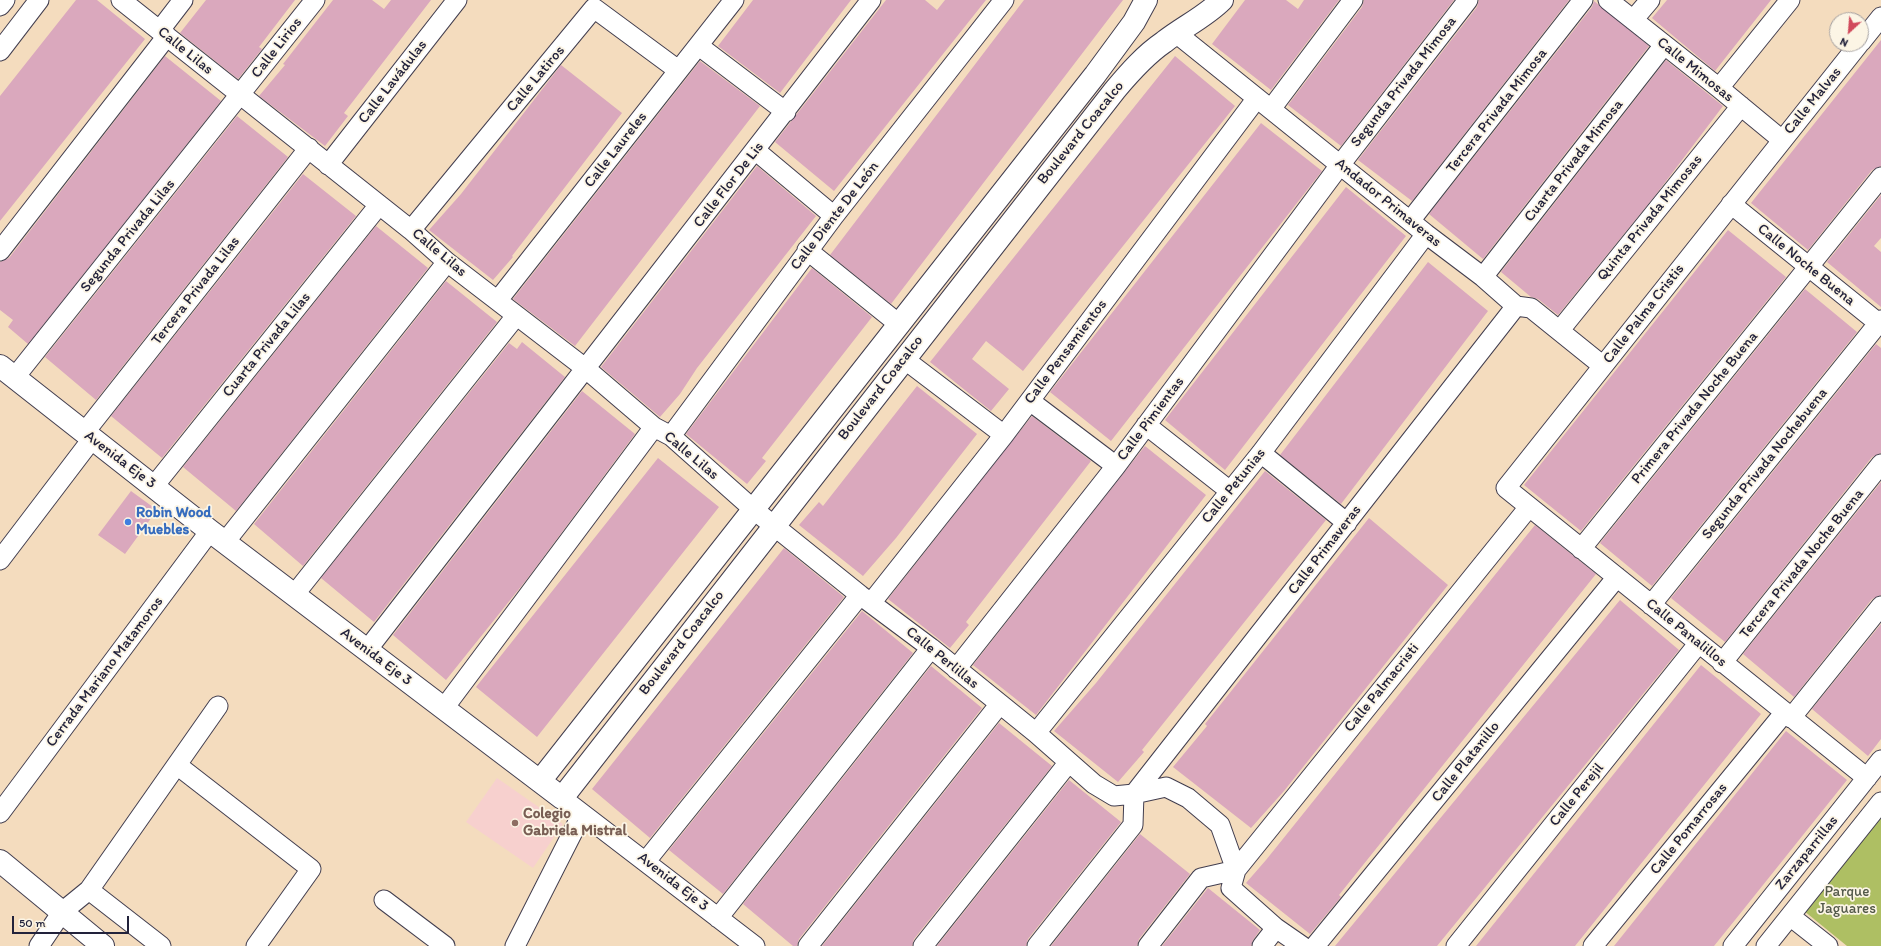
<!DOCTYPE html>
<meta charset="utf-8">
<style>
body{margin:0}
#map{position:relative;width:1881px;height:946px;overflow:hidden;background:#f4dcbe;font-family:Itim,sans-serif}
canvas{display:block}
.north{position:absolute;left:1829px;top:12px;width:40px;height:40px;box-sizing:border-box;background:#fcf5e5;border:1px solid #a5a1a1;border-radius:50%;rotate:206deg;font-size:11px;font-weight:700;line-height:16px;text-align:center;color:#22223b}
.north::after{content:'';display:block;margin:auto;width:14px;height:18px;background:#d1495b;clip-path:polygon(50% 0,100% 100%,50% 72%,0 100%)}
.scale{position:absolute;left:12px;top:916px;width:117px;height:18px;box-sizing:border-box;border:2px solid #22223b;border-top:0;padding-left:5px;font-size:12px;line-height:14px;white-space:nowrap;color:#22223b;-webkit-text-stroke:3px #fcf5e5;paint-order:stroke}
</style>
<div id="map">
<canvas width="1881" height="946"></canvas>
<div class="north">N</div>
<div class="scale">50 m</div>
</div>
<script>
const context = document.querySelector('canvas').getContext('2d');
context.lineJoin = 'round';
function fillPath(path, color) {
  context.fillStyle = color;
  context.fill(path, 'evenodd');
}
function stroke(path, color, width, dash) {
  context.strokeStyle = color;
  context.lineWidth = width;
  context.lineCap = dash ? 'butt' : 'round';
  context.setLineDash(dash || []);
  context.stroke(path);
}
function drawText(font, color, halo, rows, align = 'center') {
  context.font = font + ' Itim,sans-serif';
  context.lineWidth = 3.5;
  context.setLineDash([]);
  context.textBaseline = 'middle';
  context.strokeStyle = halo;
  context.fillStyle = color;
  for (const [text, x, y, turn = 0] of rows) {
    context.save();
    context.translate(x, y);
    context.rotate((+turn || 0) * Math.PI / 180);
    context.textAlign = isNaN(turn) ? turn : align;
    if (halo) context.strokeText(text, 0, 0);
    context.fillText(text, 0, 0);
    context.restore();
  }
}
fillPath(new Path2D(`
 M497,778L563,824L533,868L466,822Z`), '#f7d0ce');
fillPath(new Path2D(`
 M1881,803V946H1847L1798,906Z`), '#aebf63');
fillPath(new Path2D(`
 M76,0H97L145,39L0,221V96Z
 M206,0H295L259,47L262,49L238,79L180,33Z
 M333,0H372L384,9L391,0H431L344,113L348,116L325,146L259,96L285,65L283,64Z
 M753,0H851L780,93L718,46Z
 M886,0H925L937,10L945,0H986L834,191L775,142Z
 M1024,0H1123L891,304L830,255Z
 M1245,0H1286L1298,9L1304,0H1339L1271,90L1212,44Z
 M1364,0H1454L1341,146L1288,105L1362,7Z
 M1479,0H1569L1412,201L1358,160L1477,7Z
 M1667,0H1771L1715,71L1652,18Z
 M1594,1L1649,46L1483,259L1429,214L1592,7Z
 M1881,40V166L1872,170L1808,250L1751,203Z
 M165,56L221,101L28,344L8,327L13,320L0,310V262L9,258Z
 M1175,56L1235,106L1023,371L986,341L972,359L1009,389L991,411L930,362Z
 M1666,60L1723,106L1654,197L1558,315L1538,299L1531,297L1501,272Z
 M700,61L760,106L575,346L513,299Z
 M561,65L622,113L512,256L513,257L493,280L429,230L461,194Z
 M237,116L288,157L96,400L45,357Z
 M1261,123L1322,171L1111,441L1050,392Z
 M757,166L816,216L697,368L680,394L660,417L601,367Z
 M303,174L356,216L162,458L111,416Z
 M1346,187L1406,236L1225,470L1165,420Z
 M1881,195V238L1874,246L1881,252V307L1827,262Z
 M376,226L428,268L236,511L183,467Z
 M1728,230L1786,277L1581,531L1524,485Z
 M1428,262L1488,311L1341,504L1280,455Z
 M812,268L872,317L762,458L766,461L747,484L686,434Z
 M446,281L497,322L303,566L254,524Z
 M1805,289L1857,332L1652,586L1600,543Z
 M522,342L565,377L374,622L321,578L509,343L517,349Z
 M1876,344L1881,348V453L1872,457L1725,642L1671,598Z
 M917,386L977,434L896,538L863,576L799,525L819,502L823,506Z
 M582,391L635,434L527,579L446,680L393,635Z
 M1032,416L1091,461L966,622L969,625L950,648L888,599Z
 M1145,446L1206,495L1036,715L973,665Z
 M658,458L719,507L537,737L476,687Z
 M1265,471L1326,520L1142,750L1144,752L1118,782L1054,731L1096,683Z
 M1881,482V595L1872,599L1794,697L1743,654Z
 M131,491L157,510L125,554L98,535Z
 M1369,518L1448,585L1284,791L1251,828L1173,767L1207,726L1205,724Z
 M1535,525L1596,574L1339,895L1341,897L1310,934L1246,883L1266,860Z
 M784,548L844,597L650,838L592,789Z
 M1620,600L1679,650L1437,946H1335Z
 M862,611L913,653L723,894L669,850Z
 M1881,624V739L1868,756L1812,709Z
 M1701,665L1761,714L1575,946H1476Z
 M931,666L982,708L799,939L797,946H793L743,904Z
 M999,723L1052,766L914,939L912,946H822Z
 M1786,731L1847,780L1735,920L1714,946H1614Z
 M1069,780L1121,822L1028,939L1026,946H937Z
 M1140,834L1190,874L1139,939L1137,946H1051Z
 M1208,888L1260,930L1253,940L1251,946H1162Z`), '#daa8bd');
const minor = new Path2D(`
 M121,0L411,230L447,262L585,368L654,427L671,436L753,509L860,595L931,648L1036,733L1094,784L1114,796L1134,794L1166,787L1188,798L1220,825L1236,870L1231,888L1276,928L1302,946
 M1608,0L1719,88L1782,140
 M0,6L5,0
 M1633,20L1650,0
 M160,30L183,0
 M1176,33L1426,234L1483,277L1516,306L1531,308L1603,366
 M1861,42L1881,17
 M1859,44L1506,488L1867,778
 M699,46L786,112
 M0,51L39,0
 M1719,88L1790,0
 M1271,109L1353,0
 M755,150L834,216
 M328,165L457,0
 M1731,204L1881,325
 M1410,221L1583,0
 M411,230L594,8L678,70
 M807,250L900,325
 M0,251L167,36
 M1483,277L1664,45
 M498,300L734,0
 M1560,330L1741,106
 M904,359L1004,435
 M15,377L315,0
 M1030,401L1116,466
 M1146,425L1230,491
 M84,433L309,148
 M671,436L834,216L1004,0
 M1261,453L1347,523
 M154,486L379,205
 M225,542L447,262
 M1581,549L1881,177
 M0,560L92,439
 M294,595L516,316
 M871,603L1004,435L1257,98
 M1651,605L1881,320
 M367,650L871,0
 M1722,663L1881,464
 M956,669L1116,466L1340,165L1468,0
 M444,708L654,427
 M1791,718L1881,606
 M1036,733L1261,453L1426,234
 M177,765L311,869L256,946
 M1134,794L1516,306
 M562,798L755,946
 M0,813L210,531
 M646,861L860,595
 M1236,870L1529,507
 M384,900L445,946
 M1790,916L1828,946
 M718,918L931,648
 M39,946L62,912L89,890
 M161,946L89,890L218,706
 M515,946L582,814
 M808,946L999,705
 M923,946L1069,762
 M1037,946L1133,825L1134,794
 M1148,946L1201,878L1236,870
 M1262,946L1276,928
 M1315,946L1617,577
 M1456,946L1698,644
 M1593,946L1785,712
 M1733,946L1881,760
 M1766,946L1881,802`);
const major = new Path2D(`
 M0,366L210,531L562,798L1115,90C1130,72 1145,55 1164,42C1183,27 1205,17 1222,0
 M540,781L1095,75L1134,22L1146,0
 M0,861L103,946`);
stroke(minor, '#423e4f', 21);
stroke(major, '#423e4f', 24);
stroke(minor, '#fff', 19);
stroke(major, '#fff', 22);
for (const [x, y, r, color] of [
 [128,522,4,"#3f7fe0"],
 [515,823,4,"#8d6e63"]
]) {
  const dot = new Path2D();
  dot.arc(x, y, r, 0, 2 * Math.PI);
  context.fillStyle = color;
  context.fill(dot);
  stroke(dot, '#fcf5e5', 1.5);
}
drawText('15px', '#22223b', '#fcf5e5', [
 ["Calle Lirios",277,48,-52],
 ["Calle Lilas",185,51,39],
 ["Calle Mimosas",1695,70,39],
 ["Calle Latiros",536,79,-50],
 ["Calle Lavádulas",393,82,-52],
 ["Segunda Privada Mimosa",1404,82,-52],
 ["Calle Malvas",1813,101,-51],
 ["Tercera Privada Mimosa",1497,111,-52],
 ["Boulevard Coacalco",1081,133,-51],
 ["Calle Laureles",616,150,-52],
 ["Cuarta Privada Mimosa",1574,161,-52],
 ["Calle Flor De Lis",729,185,-52],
 ["Andador Primaveras",1388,203,39],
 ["Calle Diente De León",835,216,-52],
 ["Quinta Privada Mimosas",1650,218,-51],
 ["Segunda Privada Lilas",128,236,-51],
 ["Calle Lilas",439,253,40],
 ["Calle Noche Buena",1806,265,39],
 ["Tercera Privada Lilas",196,291,-52],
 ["Calle Palma Cristis",1644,314,-52],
 ["Cuarta Privada Lilas",267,345,-51],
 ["Calle Pensamientos",1066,352,-53],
 ["Boulevard Coacalco",881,388,-52],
 ["Primera Privada Noche Buena",1695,408,-51],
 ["Calle Pimientas",1151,419,-53],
 ["Calle Lilas",691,456,40],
 ["Avenida Eje 3",120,460,37],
 ["Segunda Privada Nochebuena",1765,464,-51],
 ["Calle Petunias",1234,486,-51],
 ["Calle Primaveras",1325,550,-52],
 ["Tercera Privada Noche Buena",1802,564,-51],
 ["Calle Panalillos",1686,633,39],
 ["Boulevard Coacalco",682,643,-52],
 ["Avenida Eje 3",376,657,37],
 ["Calle Perlillas",942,658,39],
 ["Cerrada Mariano Matamoros",105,672,-53],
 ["Calle Palmacristi",1382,688,-51],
 ["Calle Platanillo",1466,762,-51],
 ["Calle Perejil",1577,795,-51],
 ["Calle Pomarrosas",1689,829,-51],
 ["Zarzaparrillas",1807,853,-51],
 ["Avenida Eje 3",673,882,38]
]);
drawText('bold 15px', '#366cbe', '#fcf5e5', [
 ["Robin Wood",136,513],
 ["Muebles",136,530]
], 'left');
drawText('bold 15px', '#785e54', '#fcf5e5', [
 ["Colegio",523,814],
 ["Gabriela Mistral",523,831]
], 'left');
drawText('15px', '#535949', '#fcf5e5', [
 ["Parque",1847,892],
 ["Jaguares",1847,909]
]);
</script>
